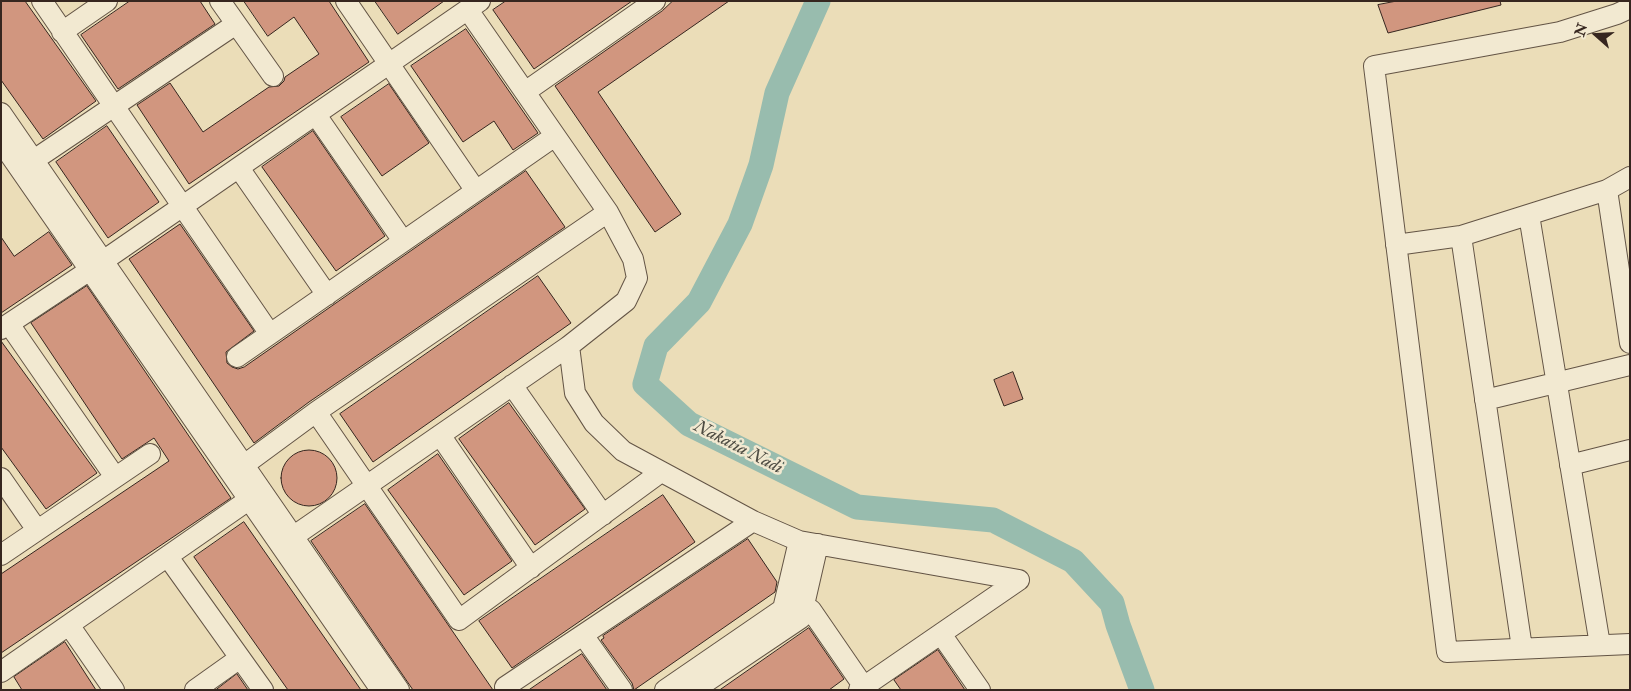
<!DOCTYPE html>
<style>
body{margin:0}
#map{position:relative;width:1631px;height:691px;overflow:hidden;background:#ebddb8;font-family:"IM FELL Double Pica",serif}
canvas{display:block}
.frame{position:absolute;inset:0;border:2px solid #36261f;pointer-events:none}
.north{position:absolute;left:1571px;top:10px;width:50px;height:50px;-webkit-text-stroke:4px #f2e9d1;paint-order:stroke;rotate:289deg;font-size:14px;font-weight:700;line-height:20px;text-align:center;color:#36261f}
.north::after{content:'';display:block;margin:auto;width:18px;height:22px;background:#36261f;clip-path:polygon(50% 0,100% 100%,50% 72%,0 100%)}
</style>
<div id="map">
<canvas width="1631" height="691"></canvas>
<div class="frame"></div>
<div class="north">N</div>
</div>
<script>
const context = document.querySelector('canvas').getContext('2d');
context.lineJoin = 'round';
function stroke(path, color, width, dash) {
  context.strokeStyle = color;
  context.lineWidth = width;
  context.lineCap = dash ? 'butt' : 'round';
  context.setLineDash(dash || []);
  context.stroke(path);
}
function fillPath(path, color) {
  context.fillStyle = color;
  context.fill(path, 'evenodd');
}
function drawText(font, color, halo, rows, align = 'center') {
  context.font = font + ' "IM FELL Double Pica",serif';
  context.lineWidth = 5;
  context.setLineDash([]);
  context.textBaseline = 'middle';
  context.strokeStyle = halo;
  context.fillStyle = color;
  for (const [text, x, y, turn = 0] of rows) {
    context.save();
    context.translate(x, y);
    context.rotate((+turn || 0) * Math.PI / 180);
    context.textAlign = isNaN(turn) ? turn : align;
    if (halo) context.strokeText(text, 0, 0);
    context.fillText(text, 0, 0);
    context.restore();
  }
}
stroke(new Path2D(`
 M818,1L777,93L761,165L740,224L699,302L656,346L645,384L689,424L857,507L993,520L1073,561L1112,603L1118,625L1142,690`), '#98bcae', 25);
const building = new Path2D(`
 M1,1H25L96,101L43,139L1,80Z
 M130,1H200L215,24L118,89L81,35Z
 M244,1H329L369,62L189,184L137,105L170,83L203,132L269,87L279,86L284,81L285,77L319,54L294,17L268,36Z
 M375,1H444L398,34Z
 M506,1H632L534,69L493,10Z
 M673,1H729L598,92L681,214L655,232L555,86L662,11Z
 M1397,1H1500L1501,5L1388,33L1378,5Z
 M466,29L538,133L513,150L494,121L463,142L411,66Z
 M389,84L429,143L382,176L341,117Z
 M107,126L159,202L108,238L56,162Z
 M313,131L385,236L336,271L262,167Z
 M526,171L565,227L309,402L254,443L129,259L180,224L254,331L226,352L227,363L232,367L238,369L244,367Z
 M49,232L72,265L1,313V237L14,256Z
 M538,276L571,323L373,462L340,414Z
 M87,286L231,498L1,653V574L169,461L154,438L122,459L31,323Z
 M1,341L97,473L46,509L1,447Z
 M1013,372L1023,399L1004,406L994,380Z
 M509,403L585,509L535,545L459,439Z
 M281 478a28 28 0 1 1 56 0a28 28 0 1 1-56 0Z
 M438,454L512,561L464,595L388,490Z
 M663,495L695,542L512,668L479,621Z
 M365,504L451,629L493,690H413L311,541Z
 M244,522L361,690H288L194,557Z
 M748,539L777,582L775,592L634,690L632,683L601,640L604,638L603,636Z
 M809,628L844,679L829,690H720Z
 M65,642L96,690H22L14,677Z
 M938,650L965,690H901L894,680Z
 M582,654L607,690H529Z
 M237,674L248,690H216Z`);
fillPath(building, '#d1967f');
stroke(building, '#36261f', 1);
const minor = new Path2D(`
 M42,1L270,334
 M220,1L273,76
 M346,1L476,191
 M1630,8L1617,14L1560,32L1374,66L1447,652L1630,644
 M62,32L107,1
 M525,92L655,1
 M1,113L399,690
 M316,115L403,241
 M1,142L381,690
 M22,168L236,24
 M239,168L327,295
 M1607,190L1630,343
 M1529,215L1600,645
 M1461,236L1522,648
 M1396,245L1461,236L1607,190L1630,177
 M9,324L115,477
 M1,329L90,270L480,1
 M569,346L575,393L594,423L623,451L753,521L799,541L1019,580
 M237,357L555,136
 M512,385L603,515
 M1485,400L1630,365
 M316,412L459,620L661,472
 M440,435L531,568
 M244,465L316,412L608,212
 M1570,465L1630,450
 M1,478L37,530
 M281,545L569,346L626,301L637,278L633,259L608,212L468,10
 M1,555L150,454
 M168,557L263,690
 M795,600L811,610L866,690
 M69,625L114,690
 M941,634L980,690
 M583,635L622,690
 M1,672L260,492
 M505,687L753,521
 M195,690L240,658
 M665,690L783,609L799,541
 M694,690L801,618L818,544
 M859,690L1019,580`);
stroke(minor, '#635445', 22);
stroke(minor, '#f2e9d1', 20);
drawText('italic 18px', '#4e4c43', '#f2e9d1', [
 ["Nakatia Nadi",738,448,27]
]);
</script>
